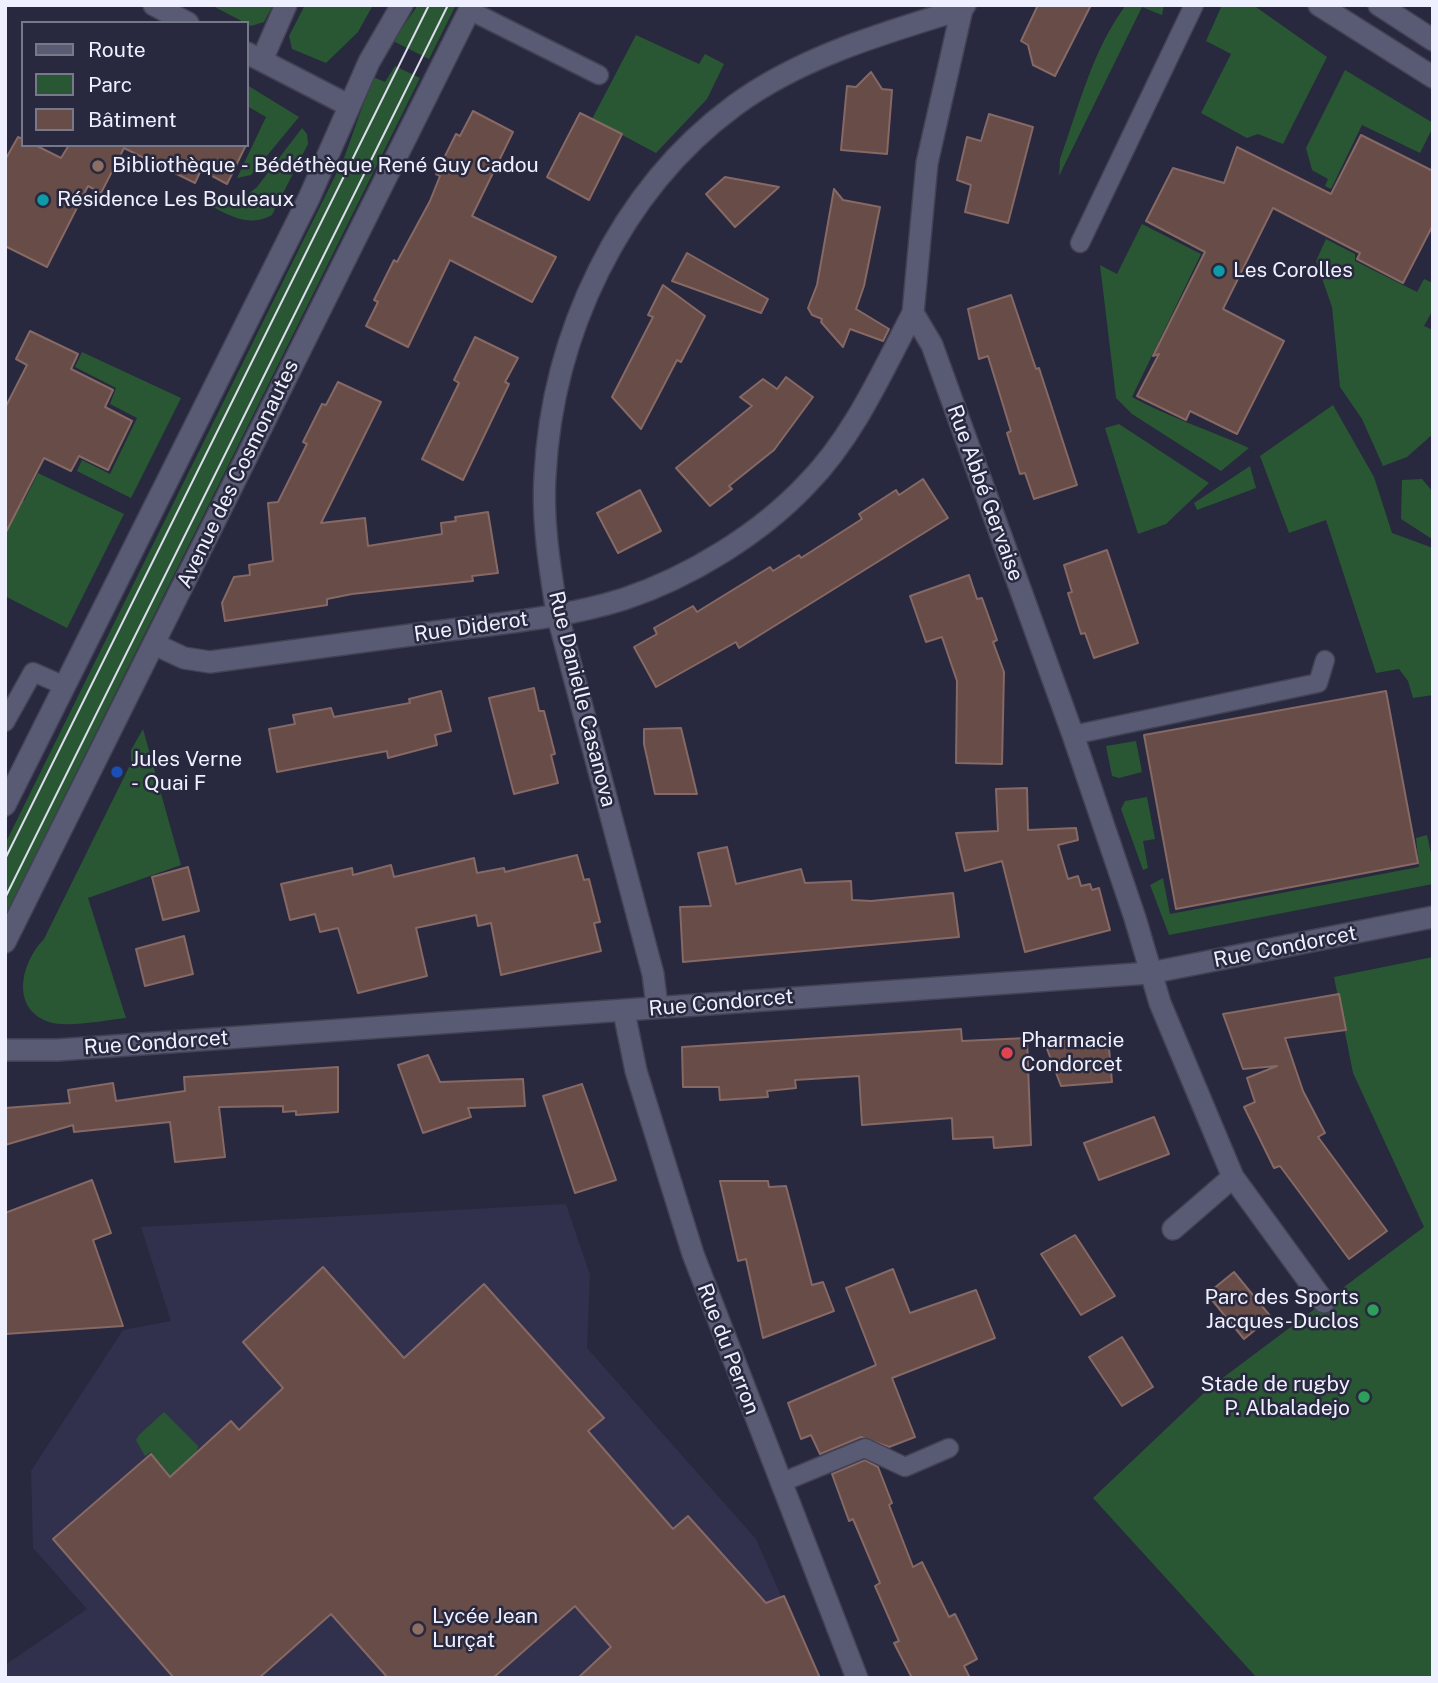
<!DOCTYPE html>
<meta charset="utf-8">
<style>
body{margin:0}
#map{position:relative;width:1438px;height:1683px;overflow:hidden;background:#28283e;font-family:"Public Sans",sans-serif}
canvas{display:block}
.frame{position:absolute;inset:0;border:7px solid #eff0ff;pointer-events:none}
.legend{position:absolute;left:21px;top:21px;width:228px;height:126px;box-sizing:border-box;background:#28283e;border:2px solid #78788b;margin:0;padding:9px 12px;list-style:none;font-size:21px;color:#eff0ff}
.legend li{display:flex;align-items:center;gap:14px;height:35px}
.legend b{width:35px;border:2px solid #78788b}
</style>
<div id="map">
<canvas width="1438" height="1683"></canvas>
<div class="frame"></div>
<ul class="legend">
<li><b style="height:9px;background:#595a73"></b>Route</li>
<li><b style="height:19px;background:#295733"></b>Parc</li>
<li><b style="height:19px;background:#684c48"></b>Bâtiment</li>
</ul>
</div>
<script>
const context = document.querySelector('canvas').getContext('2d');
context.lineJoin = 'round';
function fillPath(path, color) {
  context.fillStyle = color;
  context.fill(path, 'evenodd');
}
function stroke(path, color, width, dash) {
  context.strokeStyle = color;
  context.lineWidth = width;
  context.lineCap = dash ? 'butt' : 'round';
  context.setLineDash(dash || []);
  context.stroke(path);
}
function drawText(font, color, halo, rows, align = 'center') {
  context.font = font + ' "Public Sans",sans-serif';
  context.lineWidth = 5;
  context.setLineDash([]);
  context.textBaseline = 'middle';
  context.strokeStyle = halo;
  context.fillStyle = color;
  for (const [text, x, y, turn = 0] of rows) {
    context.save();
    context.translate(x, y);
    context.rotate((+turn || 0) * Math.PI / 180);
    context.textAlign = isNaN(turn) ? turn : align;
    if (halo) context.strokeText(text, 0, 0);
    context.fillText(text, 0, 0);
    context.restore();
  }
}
fillPath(new Path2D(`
 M566,1204L590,1275L587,1348L756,1539L817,1678H5V1665L87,1609L33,1548L31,1471L123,1330L171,1321L141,1227Z`), '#31314d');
fillPath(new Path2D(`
 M211,5H273L264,22L251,26Z
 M305,5H373L358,32L326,63L292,49L289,36Z
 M418,5H456L429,59L393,41Z
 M1126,5H1164L1162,15L1142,7L1059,176L1060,159C1079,107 1092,50 1126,5Z
 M1222,5H1253L1327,57L1283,144L1258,134L1247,138L1201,113L1231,54L1206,41Z
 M636,35L699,64L705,54L724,64L707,99L656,153L592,119Z
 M395,66L420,78L5,916V844L344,158L373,77L385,82Z
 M1345,70L1433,123V127L1420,153L1362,125L1331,189L1325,186L1328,179L1312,170L1306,148Z
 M247,85L299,117L251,175L237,178L266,117L247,106Z
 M302,128L307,134L308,144L272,215C247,229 225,213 202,201L207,193L242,199L257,187Z
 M1142,224L1201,254L1132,397C1170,418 1210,430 1249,448L1221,471L1132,414L1116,398L1100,265L1117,274Z
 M1326,239L1355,254V261L1417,292L1424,279L1433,283V310L1424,326L1433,330V434L1407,457L1383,466L1362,419L1340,387L1332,307L1316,261Z
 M82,352L181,398L131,498L77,471L82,460L110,474L137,418L110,404L116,388L75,367Z
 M1333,405L1374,477L1392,533L1433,548V695L1413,698L1408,681L1399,669L1376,673L1326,520L1289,533L1260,456Z
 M1119,424L1209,483L1166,524L1138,534L1105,428Z
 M1250,466L1256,488L1197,510L1194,503Z
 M38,473L124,514L67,628L5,596V508L12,496L24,501Z
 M1422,479L1433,492L1432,539L1401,519L1402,480Z
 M143,729L181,865L88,898L126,1018C107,1020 66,1028 49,1022C9,1008 22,961 44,939L131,763V750Z
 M1136,741L1142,772L1119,778L1112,776L1106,746Z
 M1147,797L1155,839L1143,841L1148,868L1143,870L1121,809L1125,801Z
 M1427,835L1433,862V884L1169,935L1150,885L1163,878L1170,914L1419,867L1416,838Z
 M1433,957V1678H1257L1093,1498L1208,1389L1424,1227L1353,1073L1334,977Z
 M164,1412L198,1446L196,1453L322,1596L296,1619L150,1452L145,1456L136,1440L139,1435Z`), '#295733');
const building = new Path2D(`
 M1038,5H1091L1055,76L1033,65L1028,45L1021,41Z
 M871,72L882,89L892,90L887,154L841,150L847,86L856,87Z
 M473,111L513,132L472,216L556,257L532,302L450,260L408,347L366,326L378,302L374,300L394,260L397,262L430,201L440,176L436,174L456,134L460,136Z
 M580,113L622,134L589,200L547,177Z
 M989,114L1033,127L1008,223L965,212L971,185L957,180L967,137L981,141Z
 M1361,135L1433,171V225L1403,283L1357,259L1360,253L1273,208L1223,309L1284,341L1237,434L1190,411L1186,420L1137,396L1159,354L1153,356L1205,252L1146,221L1173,168L1224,183L1237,147L1331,194Z
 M18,137L23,139V145H35L61,158L69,145H246L227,184L201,170L195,183L124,148L101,193L88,186L47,267L5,246V160Z
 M725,177L779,187L735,227L706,194Z
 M834,189L843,200L880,207L864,286L856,309L889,329L883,341L850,329L843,347L821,322L822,319L812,315L808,308L817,285Z
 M687,253L768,299L761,313L672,281Z
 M663,285L705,316L681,362L677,360L641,429L612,397L653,317L648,315Z
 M1011,295L1036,369L1039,368L1077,485L1034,499L1025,473L1020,474L1007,433L1011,431L988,356L979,359L968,309Z
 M30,331L78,354L71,369L113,390L105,407L132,421L108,470L79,456L71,471L44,458L5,534V408L27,365L16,359Z
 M475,337L518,358L505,382L509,384L463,480L422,459L459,383L454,380Z
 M786,377L813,397L774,450L729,486L732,489L710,506L676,468L752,406L740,397L763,379L777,389Z
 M338,382L381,402L321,523L365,518L368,546L442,534L441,523L456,521L455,517L488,512L498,573L472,576L473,581L352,594L327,599V605L225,621L222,603L234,577L250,575L249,565L273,561L268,503L278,502L307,444L303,442L322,404L326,405Z
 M923,479L948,518L739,648L736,642L656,687L634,647L657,634L654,628L693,606L697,612L770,567L773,571L799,555L801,558L862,519L859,514L896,490L899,495Z
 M640,490L661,531L618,553L597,513Z
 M1107,550L1138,643L1094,658L1085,633L1081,634L1068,593L1072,592L1064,565Z
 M969,575L977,599L982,598L997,640L993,642L1004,672L1002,764L956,763L957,681L942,637L926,642L910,596Z
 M534,688L539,711H544L555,754L551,755L558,783L514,794L489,698Z
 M441,691L451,731L435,735L437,745L388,758L387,751L277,772L269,729L295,724L293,715L331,708L334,717L410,703L409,699Z
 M1386,691L1418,863L1176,909L1144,735Z
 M681,728L697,794H655L644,744V729Z
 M1027,788L1028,830L1076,828L1078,840L1058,845L1068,879L1078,876L1081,886L1090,884L1092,890L1099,888L1110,930L1025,952L1002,861L965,871L956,833L998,831L996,789Z
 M727,847L736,884L801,869L805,883L851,881L852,900L871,901L953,893L959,937L683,962L680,907L711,906L698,853Z
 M577,855L584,880L589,879L600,922L594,923L601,951L501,975L491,923L478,926L476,915L416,928L427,976L358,993L338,928L320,932L315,914L290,920L281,884L352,868L353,875L391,865L394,877L474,858L477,873L504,868L505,872Z
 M188,867L199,911L163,920L152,877Z
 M184,936L193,974L145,986L136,949Z
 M1339,994L1346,1030L1285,1038L1303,1091L1325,1133L1318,1137L1387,1231L1349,1259L1280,1166L1274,1168L1244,1107L1255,1102L1247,1078L1277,1066L1243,1069L1223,1014Z
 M961,1029L962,1041L1027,1038L1031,1145L994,1148L993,1137L953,1139L952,1118L862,1125L859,1076L795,1080L796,1088L767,1091L768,1097L720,1100L719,1087H683L682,1047Z
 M1108,1037L1112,1082L1061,1086L1044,1041Z
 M428,1055L440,1082L523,1079L525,1106L468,1108L471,1117L423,1133L398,1065Z
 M338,1067V1112L296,1115V1111L283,1112V1106L219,1107L225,1157L175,1162L170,1122L74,1132L73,1125L5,1145V1108L70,1103L68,1090L113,1083L116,1101L185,1091L184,1077Z
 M582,1084L616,1180L575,1193L543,1096Z
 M1154,1117L1169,1154L1099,1180L1084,1143Z
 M92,1180L111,1233L93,1240L123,1326L5,1334V1213Z
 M720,1181H768L769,1187L786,1186L812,1285L823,1282L834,1311L763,1338L746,1259L738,1261Z
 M1075,1235L1115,1296L1081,1315L1041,1254Z
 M323,1267L404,1358L484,1284L604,1418L588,1431L673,1529L688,1516L766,1603L784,1596L820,1678H578L611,1647L575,1606L493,1678H388L331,1614L259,1678H174L53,1539L151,1454L170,1477L231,1421L239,1430L283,1388L243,1342Z
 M893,1269L910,1313L976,1290L995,1338L892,1378L915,1437L889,1447L861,1437L820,1454L811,1435L801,1439L788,1403L876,1365L846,1288Z
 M1234,1272L1271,1317L1244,1339L1207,1294Z
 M1122,1337L1153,1387L1122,1406L1089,1357Z
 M865,1460L878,1467L892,1503L889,1505L913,1567L922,1562L949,1617L955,1614L977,1659L964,1666L970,1678H912L894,1643L899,1641L875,1586L880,1583L853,1519L849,1521L832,1474Z`);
fillPath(building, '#684c48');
stroke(building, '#866864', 2);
const service = new Path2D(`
 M469,10L599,75
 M1080,243L1194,5
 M5,722L33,672L65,686
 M1073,735L1318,683L1325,660
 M780,1483L865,1448L905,1467L949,1448`);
const minor = new Path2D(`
 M154,5L188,23
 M965,5L962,9L927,163L913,313L932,345L1073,735L1135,918L1160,1003L1233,1177L1324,1302
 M247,53L348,105
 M262,60L286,5
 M154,644L184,658L210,662C282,653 354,643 426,633C491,624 561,619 624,599C690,577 760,534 807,484C854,436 882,372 913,313
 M5,805L309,198L369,62L402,5
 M5,942L472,5
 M657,1006L653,974L557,613C550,569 542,521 545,476C552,335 619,191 734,106C800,57 884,33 962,9
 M624,1012L636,1071L693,1254L857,1678
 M1173,1229L1233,1177`);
const tertiary = new Path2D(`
 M1319,5L1433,77
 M1379,5L1433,40
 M5,1050H57L1150,973L1433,917`);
stroke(service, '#424254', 21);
stroke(minor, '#424254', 24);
stroke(tertiary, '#424254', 24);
stroke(service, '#595a73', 18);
stroke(minor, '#595a73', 21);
stroke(tertiary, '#595a73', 21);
stroke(new Path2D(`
 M5,859L429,5
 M5,898L448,5`), '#dbdcec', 2);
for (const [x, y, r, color] of [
 [98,166,7,"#8d6e63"],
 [43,200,7,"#0f9aa8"],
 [1219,271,7,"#0f9aa8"],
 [117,772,7,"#1a4fb4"],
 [1007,1053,7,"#e0444e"],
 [1373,1310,7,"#2e9e5b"],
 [1364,1397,7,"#2e9e5b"],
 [418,1629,7,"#8d6e63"]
]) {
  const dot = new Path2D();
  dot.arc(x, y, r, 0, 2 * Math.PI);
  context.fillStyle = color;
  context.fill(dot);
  stroke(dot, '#28283e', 2.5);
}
drawText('21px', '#eff0ff', '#28283e', [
 ["Bibliothèque - Bédéthèque René Guy Cadou",112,166],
 ["Résidence Les Bouleaux",57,200],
 ["Les Corolles",1233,271],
 ["Jules Verne",131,760],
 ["- Quai F",131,784],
 ["Pharmacie",1021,1041],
 ["Condorcet",1021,1065],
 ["Parc des Sports",1359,1298,"right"],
 ["Jacques-Duclos",1359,1322,"right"],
 ["Stade de rugby",1350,1385,"right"],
 ["P. Albaladejo",1350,1409,"right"],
 ["Lycée Jean",432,1617],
 ["Lurçat",432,1641]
], 'left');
drawText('21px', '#eff0ff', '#28283e', [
 ["Avenue des Cosmonautes",238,474,-64],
 ["Rue Abbé Gervaise",985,493,70],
 ["Rue Diderot",471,627,-8],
 ["Rue Danielle Casanova",582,699,76],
 ["Rue Condorcet",1285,947,-11],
 ["Rue Condorcet",721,1003,-5],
 ["Rue Condorcet",156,1043,-4],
 ["Rue du Perron",728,1349,69]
]);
</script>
